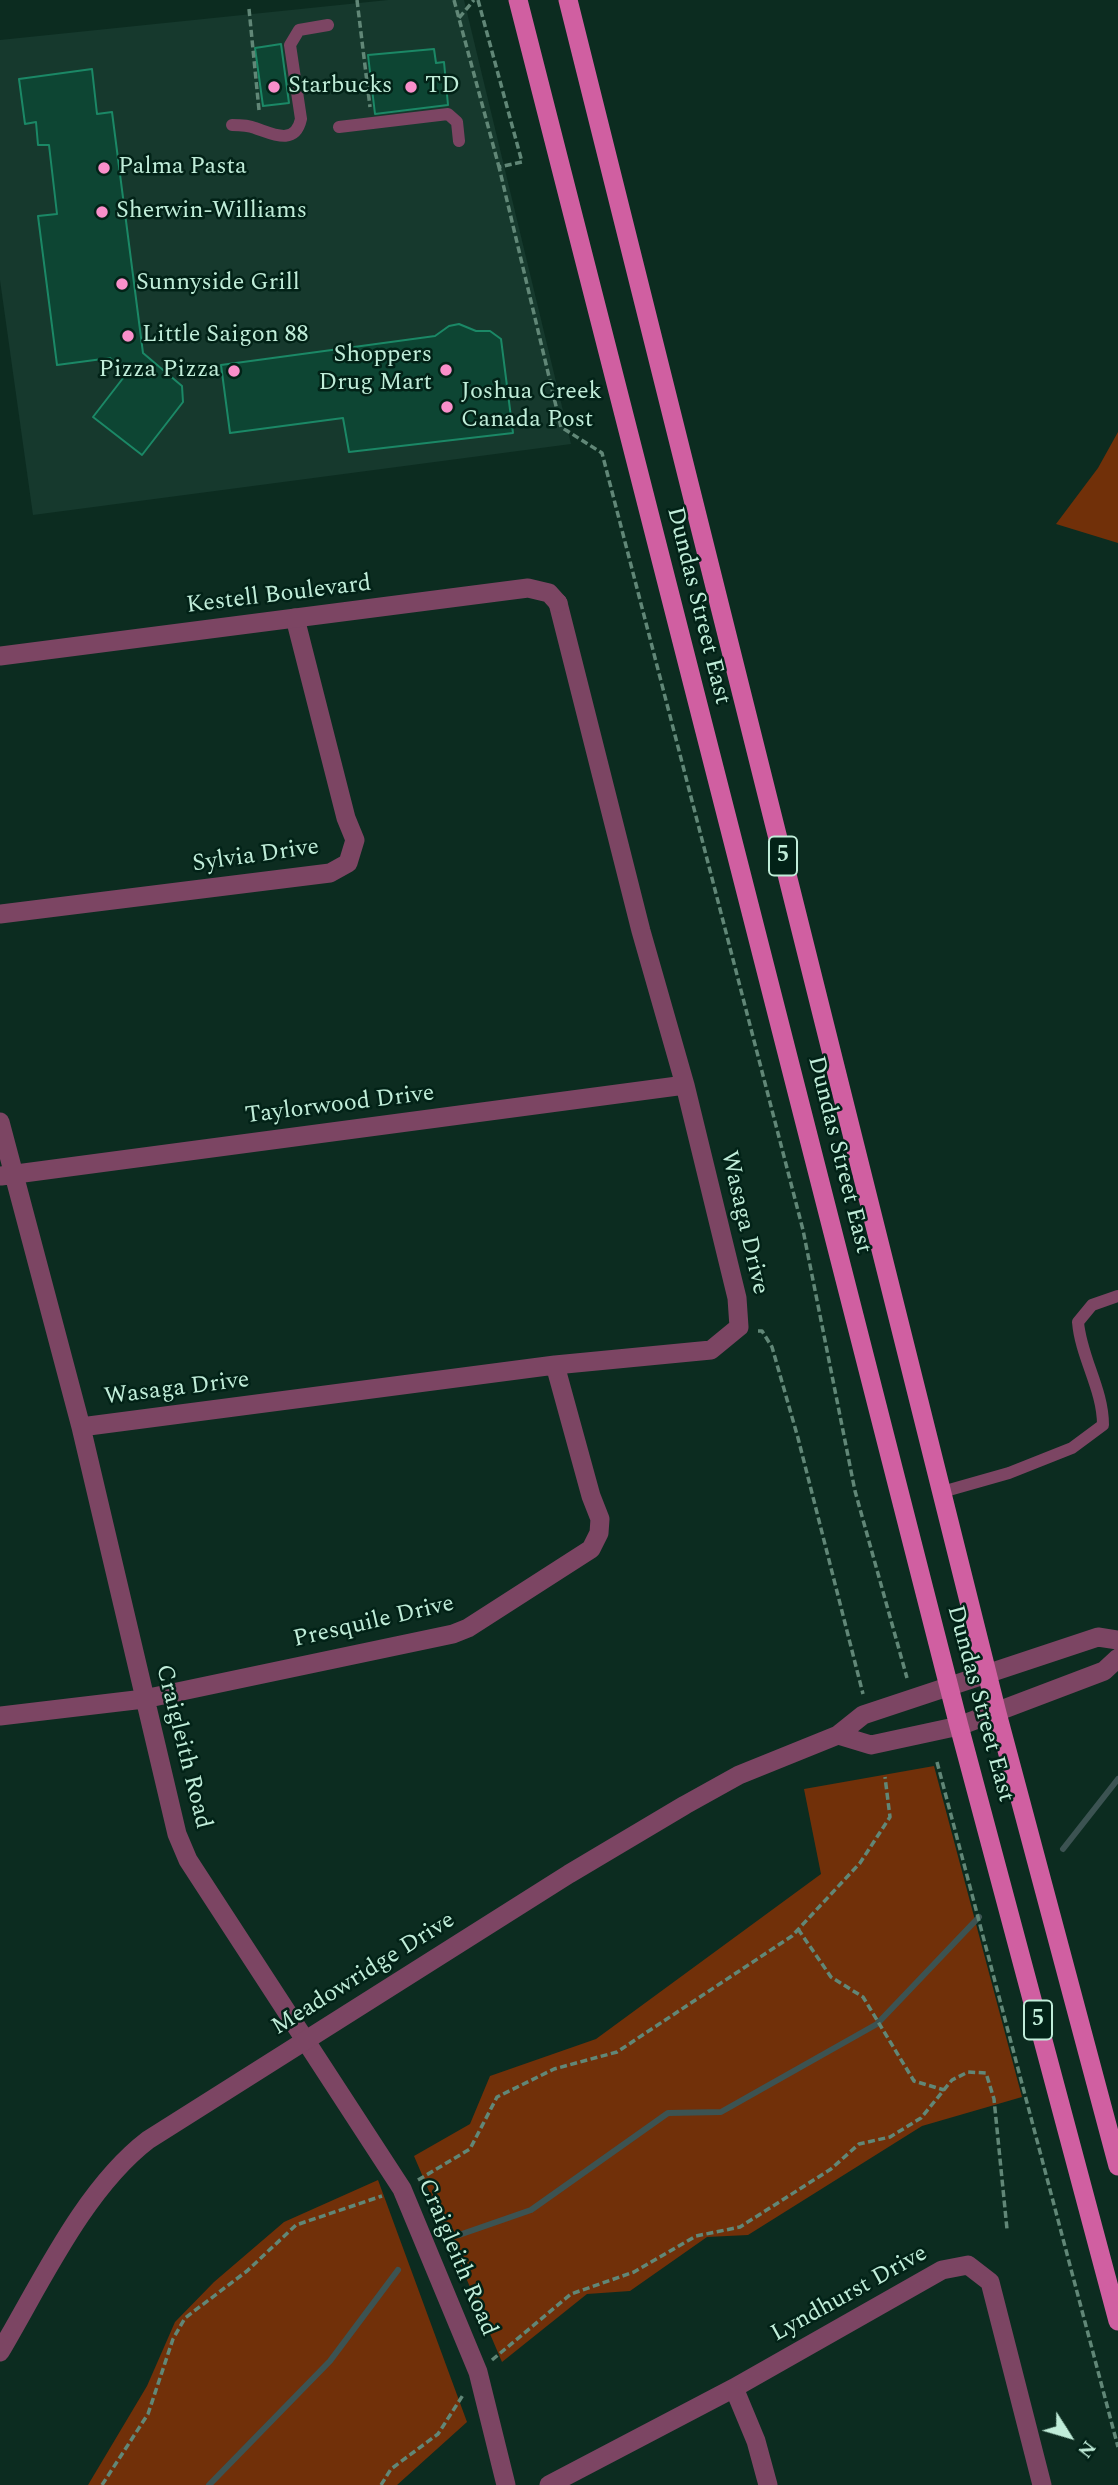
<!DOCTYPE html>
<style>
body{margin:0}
#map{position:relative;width:1118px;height:2485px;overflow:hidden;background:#0c2c20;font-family:Spectral,serif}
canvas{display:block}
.north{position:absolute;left:1034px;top:2401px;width:70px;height:70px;-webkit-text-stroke:5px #022217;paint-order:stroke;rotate:127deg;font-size:19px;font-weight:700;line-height:28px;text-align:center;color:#c0edd9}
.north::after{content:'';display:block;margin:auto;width:24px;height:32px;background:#c0edd9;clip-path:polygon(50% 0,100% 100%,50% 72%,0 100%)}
</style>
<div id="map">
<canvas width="1118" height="2485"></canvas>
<div class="north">N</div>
</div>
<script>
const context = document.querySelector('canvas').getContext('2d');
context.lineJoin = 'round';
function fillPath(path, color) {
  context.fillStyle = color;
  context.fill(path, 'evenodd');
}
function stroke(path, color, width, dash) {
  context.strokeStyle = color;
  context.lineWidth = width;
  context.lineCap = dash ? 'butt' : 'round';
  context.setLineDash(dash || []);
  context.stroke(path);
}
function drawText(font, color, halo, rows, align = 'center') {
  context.font = font + ' Spectral,serif';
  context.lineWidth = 5;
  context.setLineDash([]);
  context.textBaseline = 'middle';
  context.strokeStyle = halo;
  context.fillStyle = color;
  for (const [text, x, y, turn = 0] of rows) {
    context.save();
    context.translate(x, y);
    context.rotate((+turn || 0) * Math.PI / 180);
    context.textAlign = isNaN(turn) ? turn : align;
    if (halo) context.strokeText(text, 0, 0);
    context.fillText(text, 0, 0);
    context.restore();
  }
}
fillPath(new Path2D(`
 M388,0H464L571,444L33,515L0,280V40Z`), '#16392d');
fillPath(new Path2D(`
 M1118,432V543L1056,524L1098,468Z
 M934,1766L1022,2097L922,2126L748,2235L707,2237L630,2291L587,2294L502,2362L414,2156L470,2124L490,2076L596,2039L821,1874L804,1789Z
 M378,2180L467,2422L397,2485H88L147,2386L175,2322L214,2282L284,2222Z`), '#713009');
stroke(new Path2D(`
 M1063,1849L1118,1779
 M459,2235L531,2210L668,2113L721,2112L877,2024L979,1917
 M209,2485L330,2361L398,2270`), '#3c5352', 6);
const building = new Path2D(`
 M281,44L289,103L263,106L255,48Z
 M434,49L436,63L444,62L448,105L375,114L368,55Z
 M92,69L97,114L112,112L143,353L182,386L183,402L142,455L93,417L127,373L110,358L57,365L38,216L57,214L49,145H38L36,122L25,124L19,79Z
 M459,324L476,331H490L501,339L513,433L349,452L343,418L230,433L221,365L435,336L449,326Z`);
fillPath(building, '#0d4533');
stroke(building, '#1b8866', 2);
stroke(new Path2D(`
 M357,0L370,107
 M454,0L499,167
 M478,0L522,162L499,167L561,427L602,453L803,1230L855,1491L907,1678
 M249,9L259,110
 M459,18L474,0
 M758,1331H762L772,1347L798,1438L863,1694
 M937,1762L1118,2447
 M798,1929L831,1977L863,1997L914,2081L944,2090
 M418,2180L470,2149L497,2097L554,2069L617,2052L792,1936L860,1863L890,1817L885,1777
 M492,2360L571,2294L634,2272L696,2236L740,2227L831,2169L859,2144L890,2137L921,2118L952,2080L968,2072L986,2073L994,2099L1007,2229
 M102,2485L148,2414L173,2339L185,2318L247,2271L296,2225L382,2196
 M381,2485L391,2469L438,2434L463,2395`), '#618777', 3.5, [7, 3.5]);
stroke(new Path2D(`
 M232,125C239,125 248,125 255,128C273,134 295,146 301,119L290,45L299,30L328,25
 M339,127L448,114L457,122L459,141
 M942,1492L1009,1473L1072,1448L1103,1425C1103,1389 1081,1358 1078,1322L1092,1305L1118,1296`), '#7c4563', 12);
stroke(new Path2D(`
 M0,914L330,873L348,863L355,840L346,818L295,618
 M0,1122L81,1427L177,1834L188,1860L402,2189L478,2372L506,2485
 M1,1176L685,1085
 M81,1427L555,1365L711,1350L739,1327L737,1298L685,1085L641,931L558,603
 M0,1716L144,1699L453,1634L468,1628L591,1549L599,1533L600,1519L591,1496L555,1365
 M734,2388L756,2441L768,2485
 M549,2485L734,2388L942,2270L968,2265L990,2282L1042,2485`), '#7c4563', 19);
stroke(new Path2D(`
 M0,656L528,588L549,593L558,603
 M838,1735L871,1745L959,1726L1104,1671L1118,1658
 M0,2352C41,2283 84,2189 148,2140L569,1874L685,1805L739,1775L838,1735L863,1715L1098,1637L1118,1640`), '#7c4563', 19);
stroke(new Path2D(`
 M518,0L959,1726L1118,2321
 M568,0L997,1713L1118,2166`), '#d05fa1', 19);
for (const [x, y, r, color] of [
 [274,87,7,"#f98fca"],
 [411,87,7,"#f98fca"],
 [104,168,7,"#f98fca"],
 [102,212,7,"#f98fca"],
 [122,284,7,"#f98fca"],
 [128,336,7,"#f98fca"],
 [446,370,7,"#f98fca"],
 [234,371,7,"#f98fca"],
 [447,407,7,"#f98fca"]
]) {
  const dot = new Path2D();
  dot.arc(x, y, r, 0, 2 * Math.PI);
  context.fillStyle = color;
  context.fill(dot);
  stroke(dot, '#022217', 2.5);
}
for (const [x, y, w] of [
 [783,856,28],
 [1038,2020,28]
]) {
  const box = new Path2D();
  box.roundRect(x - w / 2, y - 19.5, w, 39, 5);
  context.fillStyle = '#022217';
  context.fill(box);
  stroke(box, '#c0edd9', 2);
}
drawText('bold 23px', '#c0edd9', null, [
 ["5",783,856],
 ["5",1038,2020]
]);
drawText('24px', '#c0edd9', '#022217', [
 ["Starbucks",288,87],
 ["TD",425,87],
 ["Palma Pasta",118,168],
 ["Sherwin-Williams",116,212],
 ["Sunnyside Grill",136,284],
 ["Little Saigon 88",142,336],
 ["Shoppers",432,356,"right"],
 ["Drug Mart",432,384,"right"],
 ["Pizza Pizza",220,371,"right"],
 ["Joshua Creek",461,393],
 ["Canada Post",461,421]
], 'left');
drawText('24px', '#c0edd9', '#022217', [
 ["Kestell Boulevard",279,596,-7],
 ["Dundas Street East",697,606,76],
 ["Sylvia Drive",256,857,-8],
 ["Taylorwood Drive",340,1106,-7],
 ["Dundas Street East",838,1155,76],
 ["Wasaga Drive",743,1223,77],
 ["Wasaga Drive",177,1390,-7],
 ["Presquile Drive",374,1623,-13],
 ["Dundas Street East",979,1704,75],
 ["Craigleith Road",182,1747,76],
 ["Meadowridge Drive",364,1975,-32],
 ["Craigleith Road",456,2258,67],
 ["Lyndhurst Drive",850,2295,-29]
]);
</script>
